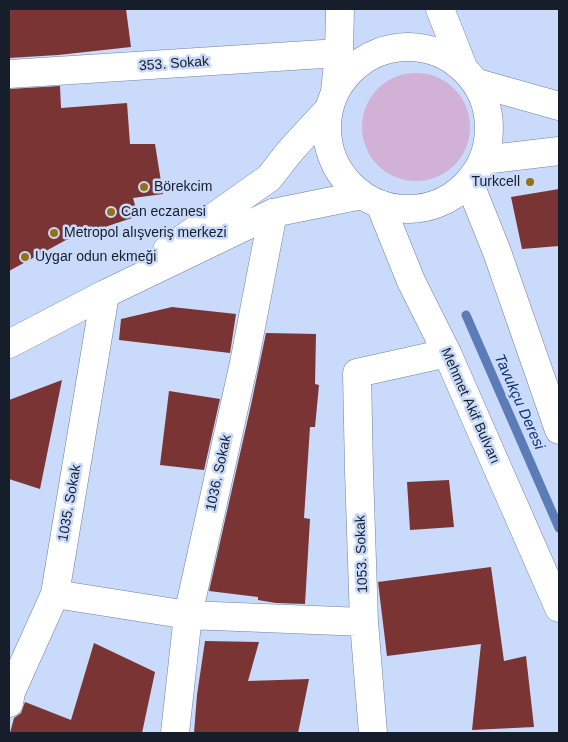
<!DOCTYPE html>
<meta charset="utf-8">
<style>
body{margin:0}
#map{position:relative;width:568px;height:742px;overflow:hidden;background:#c9dafa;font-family:Arial,sans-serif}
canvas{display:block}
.frame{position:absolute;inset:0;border:10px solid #161e2c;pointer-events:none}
</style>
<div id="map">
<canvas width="568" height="742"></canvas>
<div class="frame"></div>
</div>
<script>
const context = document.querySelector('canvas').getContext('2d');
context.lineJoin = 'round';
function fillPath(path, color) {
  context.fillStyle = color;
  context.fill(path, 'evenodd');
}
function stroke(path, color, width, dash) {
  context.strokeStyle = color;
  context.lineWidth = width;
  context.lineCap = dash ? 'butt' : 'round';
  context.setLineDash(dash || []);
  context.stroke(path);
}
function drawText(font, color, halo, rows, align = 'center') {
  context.font = font + ' Arial,sans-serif';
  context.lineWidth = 5;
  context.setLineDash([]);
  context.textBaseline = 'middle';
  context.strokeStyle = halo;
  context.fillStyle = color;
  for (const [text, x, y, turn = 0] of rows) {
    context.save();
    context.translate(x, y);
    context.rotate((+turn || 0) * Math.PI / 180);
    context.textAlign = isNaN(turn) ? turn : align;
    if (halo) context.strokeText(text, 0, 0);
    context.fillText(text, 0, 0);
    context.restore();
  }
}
fillPath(new Path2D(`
 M362 127a54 54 0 1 1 108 0a54 54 0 1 1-108 0Z`), '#d1b1d6');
stroke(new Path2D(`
 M466,315L559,528`), '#5c7cb7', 9);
fillPath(new Path2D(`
 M9,9H126L131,47L58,55L9,58Z
 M60,86L61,108L127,103L130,144H155L163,194L133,198L138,216L66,240L9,271V89Z
 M559,189V246L522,249L511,197Z
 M172,307L236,314L230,353L119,340L121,319Z
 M266,333L316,334L315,384L319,385L315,427H310L304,518L310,519L305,604L276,603L258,600V597L209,591L251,405Z
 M62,380L40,489L9,479V400Z
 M169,391L220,399L204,470L160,465Z
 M449,480L454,527L410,530L407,482Z
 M491,567L504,661L526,656L534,727L472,730L481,644L387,656L378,582Z
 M205,641L259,642L248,681L309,679L298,733H194L197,695Z
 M94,643L155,672L142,733H10L14,718L21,713L25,702L71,720Z`), '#7a3434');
const minor = new Path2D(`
 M9,74L339,53
 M55,594L188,615L364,622
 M9,703L11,692L55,594L105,294
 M175,733L188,615L244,363L273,213
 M373,733L364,622L359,471L357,373L447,353`);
const major = new Path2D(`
 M440,9L463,67
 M327 128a81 81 0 1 1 162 0a81 81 0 1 1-162 0Z
 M477,83L559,106
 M335,92L339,53L340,9
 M483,160L559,151
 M469,182L497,252L559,430
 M380,204L411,281L447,353L559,608
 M167,250L269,178L291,150L328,110
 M9,344L105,294L273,213L362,195`);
stroke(minor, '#6e82a6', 29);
stroke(major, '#6e82a6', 29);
stroke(minor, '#fff', 28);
stroke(major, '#fff', 28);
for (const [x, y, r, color] of [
 [530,182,5,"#966f19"],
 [144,187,5,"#966f19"],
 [111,212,5,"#966f19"],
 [54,233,5,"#966f19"],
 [25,257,5,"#966f19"]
]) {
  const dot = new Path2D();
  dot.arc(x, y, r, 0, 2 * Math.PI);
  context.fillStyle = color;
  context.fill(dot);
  stroke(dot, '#c9dafa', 2);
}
drawText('14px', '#161e2c', '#c9dafa', [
 ["353. Sokak",174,64,-4],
 ["Mehmet Akif Bulvarı",470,406,66],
 ["1036. Sokak",219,473,-78],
 ["1035. Sokak",70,503,-80],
 ["1053. Sokak",362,554,-92]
]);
drawText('14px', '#161e2c', '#c9dafa', [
 ["Turkcell",520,182,"right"],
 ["Börekcim",154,187],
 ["Can eczanesi",121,212],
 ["Metropol alışveriş merkezi",64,233],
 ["Uygar odun ekmeği",35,257]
], 'left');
drawText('italic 15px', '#0d3077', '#c9dafa', [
 ["Tavukçu Deresi",519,402,66]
]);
</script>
